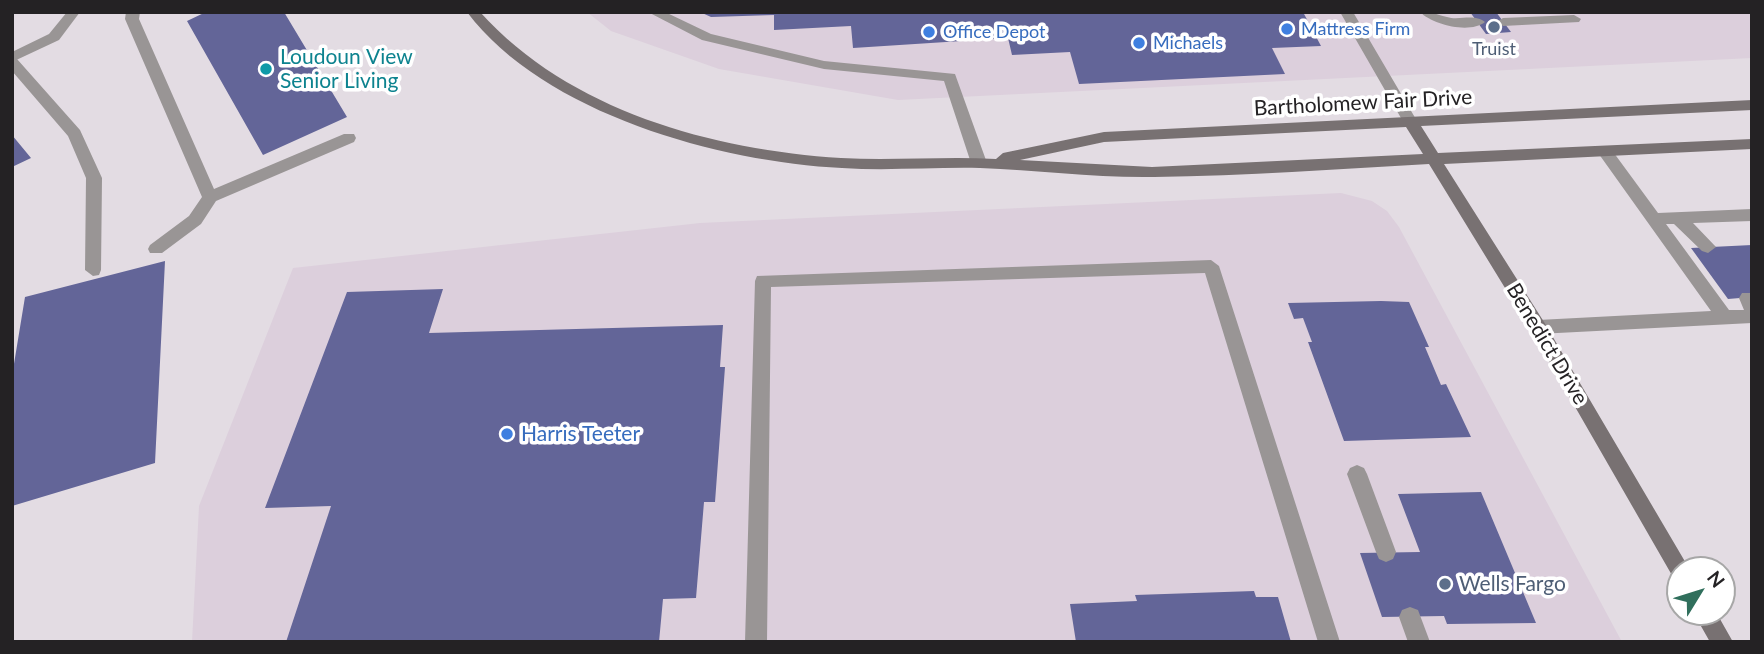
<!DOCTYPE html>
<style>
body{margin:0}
#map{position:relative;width:1764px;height:654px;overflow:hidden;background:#e3dce3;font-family:Lato,sans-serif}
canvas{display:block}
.frame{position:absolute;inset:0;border:14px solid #242224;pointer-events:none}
.north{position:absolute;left:1666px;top:556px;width:70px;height:70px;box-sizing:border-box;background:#fff;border:2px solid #a7a7a7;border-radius:50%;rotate:52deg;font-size:19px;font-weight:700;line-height:28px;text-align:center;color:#242224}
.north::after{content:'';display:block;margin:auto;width:24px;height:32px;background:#306f5c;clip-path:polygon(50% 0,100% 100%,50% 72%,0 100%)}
</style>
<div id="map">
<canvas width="1764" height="654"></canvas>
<div class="frame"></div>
<div class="north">N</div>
</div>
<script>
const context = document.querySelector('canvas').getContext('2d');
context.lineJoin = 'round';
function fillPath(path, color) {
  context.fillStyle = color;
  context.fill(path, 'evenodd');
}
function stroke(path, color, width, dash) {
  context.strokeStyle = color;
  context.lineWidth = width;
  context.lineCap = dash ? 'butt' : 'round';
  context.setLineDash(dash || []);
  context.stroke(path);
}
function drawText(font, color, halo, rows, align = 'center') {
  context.font = font + ' Lato,sans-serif';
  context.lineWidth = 7;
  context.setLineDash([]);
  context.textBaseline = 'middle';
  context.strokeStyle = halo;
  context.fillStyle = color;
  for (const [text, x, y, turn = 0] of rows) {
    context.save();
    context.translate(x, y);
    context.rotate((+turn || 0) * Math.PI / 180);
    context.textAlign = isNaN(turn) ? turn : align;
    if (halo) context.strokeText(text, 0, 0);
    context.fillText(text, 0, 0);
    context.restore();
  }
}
fillPath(new Path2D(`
 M587,12H1752V58L898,100L719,69L611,31Z
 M1341,193L1372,201L1387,211L1399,227L1622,642H192L199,506L293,268L700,223Z`), '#dccfdc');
fillPath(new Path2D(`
 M206,12H284L347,117L263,155L187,21Z
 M700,12H1303L1321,46L1272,48L1285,74L1079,84L1070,52L1012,55L1008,38L853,48L851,26L774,30V15L711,17Z
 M1470,12H1496L1511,32L1486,34Z
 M12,135L31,158L12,167Z
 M1752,245V297L1728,299L1691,248Z
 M165,261L155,463L12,506V376L25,297Z
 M443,289L429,333L723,325L720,367H725L715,502H704L696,598L663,599L659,642H286L331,506L265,508L347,292Z
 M1381,301L1409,302L1429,347H1425L1441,385L1446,384L1471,437L1344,441L1308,342H1312L1303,318L1294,319L1288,303Z
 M1481,492L1536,623L1447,624L1444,616L1382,617L1360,553L1420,552L1398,494Z
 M1254,591L1256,597H1278L1291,642H1076L1070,604L1137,601L1135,595Z`), '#636598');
fillPath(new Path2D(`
 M67,12H80L59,40L12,62V52L49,34Z
 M126,12H140L139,19L214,189L344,134H354L356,138L354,142L216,201L201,224L162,253H150L148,249L150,245L189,216L202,197L125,19Z
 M648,12H665L711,34L824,61L955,74L987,163L979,168L971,163L944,81L824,69L702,40Z
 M1420,12C1432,12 1435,14 1447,17C1459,21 1474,13 1485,22C1470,34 1433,25 1420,12Z
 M1574,15L1581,19L1579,22L1503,26L1496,22L1503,18Z
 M1606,148L1611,149L1658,213L1752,209V221L1693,223L1716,247L1708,253L1702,251L1674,224H1666L1729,310H1744L1739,298L1742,293H1752V323L1538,334L1532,332L1529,327L1532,322L1538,320L1711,311L1601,157L1598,153Z
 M1211,260L1219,266L1340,642H1318L1205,273L771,287L767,642H745L755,281L757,276Z
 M1357,465L1364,468L1367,474L1396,552L1393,559L1386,562L1379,559L1376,552L1347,474L1350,468Z
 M1410,607L1418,610L1430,642H1408L1399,617L1402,610Z`), '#999595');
fillPath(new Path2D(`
 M1340,12H1353L1417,121L1415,125H1405Z
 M12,58L17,59L80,130L102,178L101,270L99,275L93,276L85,270L86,178L68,136L12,71Z`), '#999595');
fillPath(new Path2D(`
 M467,12H480C569,111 713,150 841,158C893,161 944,156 996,159L1003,153L1104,132L1752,100V110L1421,126L1438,153L1752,139V149L1444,164L1544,322L1690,570H1680V580L1673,577L1532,332L1429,164C1338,169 1246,176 1154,177C1096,178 1038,170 980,168C934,167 888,171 842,168C720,162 544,114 467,12ZM1406,127L1423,154L1152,167L1020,160L1104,142Z
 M1693,612H1716L1733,642H1710Z`), '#787172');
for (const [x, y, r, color] of [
 [1494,27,7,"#5c6f8a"],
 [1287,29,7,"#3f7fe0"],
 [929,32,7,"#3f7fe0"],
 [1139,43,7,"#3f7fe0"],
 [266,69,7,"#0f9aa8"],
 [507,434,7,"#3f7fe0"],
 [1445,584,7,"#5c6f8a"]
]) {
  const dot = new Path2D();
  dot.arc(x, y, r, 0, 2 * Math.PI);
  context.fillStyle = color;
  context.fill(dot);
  stroke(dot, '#fff', 2.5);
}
drawText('18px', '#366cbe', '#fff', [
 ["Mattress Firm",1301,29],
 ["Office Depot",943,32],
 ["Michaels",1153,43]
], 'left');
drawText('18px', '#4e5e75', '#fff', [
 ["Truist",1494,49]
]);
drawText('21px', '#0d838f', '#fff', [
 ["Loudoun View",280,57],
 ["Senior Living",280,81]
], 'left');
drawText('21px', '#242224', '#fff', [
 ["Bartholomew Fair Drive",1363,103,-3],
 ["Benedict Drive",1547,344,59]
]);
drawText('21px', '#366cbe', '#fff', [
 ["Harris Teeter",521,434]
], 'left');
drawText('21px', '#4e5e75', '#fff', [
 ["Wells Fargo",1459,584]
], 'left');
</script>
